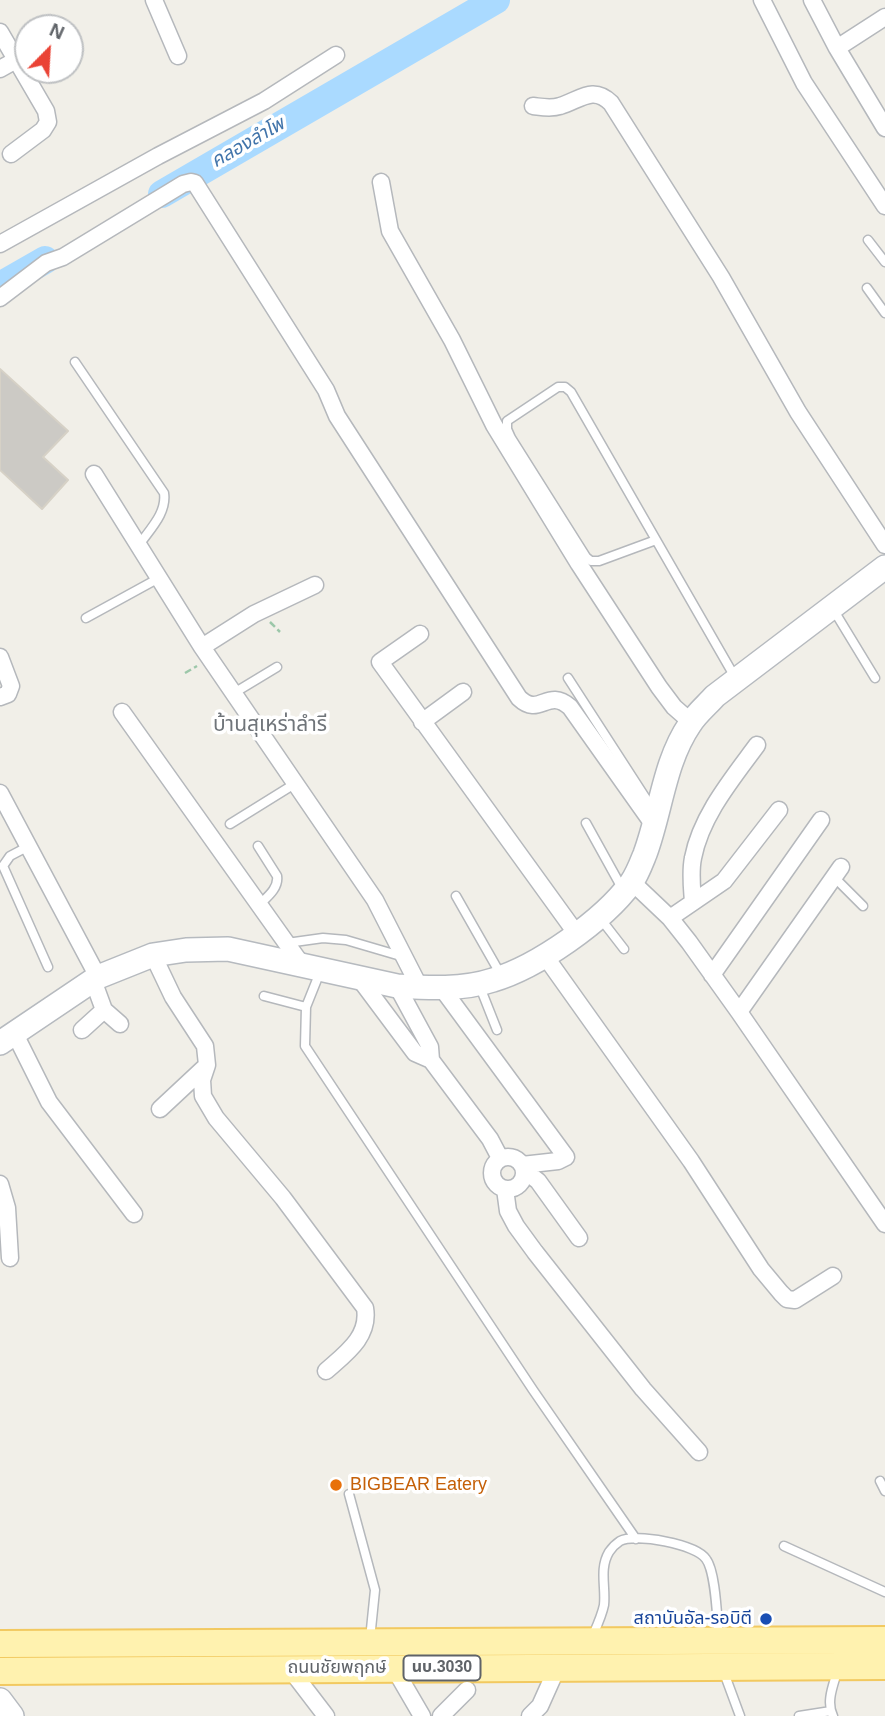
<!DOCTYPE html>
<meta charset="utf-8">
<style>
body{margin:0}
#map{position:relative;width:885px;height:1716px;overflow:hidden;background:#f1efe8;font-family:Arial,sans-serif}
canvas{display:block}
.north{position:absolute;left:14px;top:14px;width:70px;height:70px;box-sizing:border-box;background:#fff;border:2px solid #bfc1c3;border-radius:50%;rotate:24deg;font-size:19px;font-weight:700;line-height:28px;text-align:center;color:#5f6368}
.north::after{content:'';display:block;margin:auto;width:24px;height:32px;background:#ea4335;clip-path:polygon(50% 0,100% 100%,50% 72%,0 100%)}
</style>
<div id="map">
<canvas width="885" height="1716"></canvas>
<div class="north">N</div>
</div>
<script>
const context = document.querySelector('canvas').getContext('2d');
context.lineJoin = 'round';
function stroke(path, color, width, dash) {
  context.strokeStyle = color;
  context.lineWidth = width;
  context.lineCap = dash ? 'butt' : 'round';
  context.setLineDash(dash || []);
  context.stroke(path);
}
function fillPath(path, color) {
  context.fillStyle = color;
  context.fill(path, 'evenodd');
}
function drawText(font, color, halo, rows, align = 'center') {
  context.font = font + ' Arial,"Noto Sans Thai",sans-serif';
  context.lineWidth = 7;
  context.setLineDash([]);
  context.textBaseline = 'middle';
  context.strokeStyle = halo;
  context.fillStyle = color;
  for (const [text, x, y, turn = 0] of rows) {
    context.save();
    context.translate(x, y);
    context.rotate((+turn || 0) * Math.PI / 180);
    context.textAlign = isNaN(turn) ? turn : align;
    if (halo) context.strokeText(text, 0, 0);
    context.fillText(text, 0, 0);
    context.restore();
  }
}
stroke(new Path2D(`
 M162,194L496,0
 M0,286L45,260`), '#aadaff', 28);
const building = new Path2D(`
 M0,369L68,431L43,457L68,480L42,509L0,470Z`);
fillPath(building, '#cccac5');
stroke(building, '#d6d1c6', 2);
const lane = new Path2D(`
 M868,240L885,262
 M867,288L885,313
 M75,362L164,493C167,513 150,529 139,545
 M656,540L599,561H591L586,557L511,438L507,429V421L558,387H565L571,392L736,679
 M833,609L875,678
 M86,618L159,578
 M568,678L654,811
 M234,693L277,667
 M586,823L622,888
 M230,824L296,783
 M29,846L10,856L3,866L48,967
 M258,846L277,876C279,888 267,897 259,905
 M834,877L863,906
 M456,896L501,975
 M600,918L624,949
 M287,943L323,938L346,940L404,957
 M320,972L306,1007L305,1046L533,1390L636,1539
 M480,987L497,1030
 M264,996L306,1007
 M880,1481L885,1491
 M349,1494L375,1590L370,1639
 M784,1546L885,1592
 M593,1635C597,1626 602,1615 604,1605C606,1587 599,1569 609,1552C611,1549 617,1543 620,1541C635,1533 696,1544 706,1559C716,1572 717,1620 719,1638
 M723,1670L740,1716
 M799,1716L831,1711
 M833,1716C826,1702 833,1686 837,1672`);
const street = new Path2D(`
 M154,0L178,56
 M762,0L804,83L885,206
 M812,0L837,48L885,128
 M0,32L46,111L48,122L43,130L11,154
 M837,48L885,17
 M0,69L16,60
 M533,106C542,107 551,109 560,106C580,100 593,85 611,103L721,277L798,412L885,545
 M381,182L390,231L452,340L494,425L579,564L659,687L674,707L691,722
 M0,244L158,156L264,101L336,55
 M0,298L46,263L63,257L183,184L191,182L195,183L326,390L337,416L519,698C540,718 547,687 570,707L655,827
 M94,474L202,647L375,900L420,988
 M420,634L380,662L576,933
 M202,647L254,614L315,585
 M0,657L11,686L8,694L0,697
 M122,712L302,965
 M422,722L463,692
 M0,793L98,977
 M632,882L670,918L689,942L739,1012L885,1224
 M693,902C692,887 690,872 693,858C701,816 732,779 757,745
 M670,918L724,881L779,810
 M153,955L173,997L205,1046L207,1065L202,1080L203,1096L216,1118L283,1198L365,1308C370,1337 345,1354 326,1371
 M545,956L691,1161L761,1269L781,1293L787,1299L795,1300L833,1276
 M712,975L821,820
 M359,978L415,1053L431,1060L430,1047L397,986
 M93,980L104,1010L120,1024
 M441,987L566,1157L558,1161L522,1165
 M739,1012L841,867
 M82,1030L104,1010
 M14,1032L49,1102L134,1214
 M431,1060L490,1139L500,1158
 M160,1109L205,1067
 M492 1173a16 16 0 1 1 32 0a16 16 0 1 1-32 0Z
 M525,1171L538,1181L579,1238
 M0,1184L7,1208L10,1258
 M505,1189L508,1211L516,1226L535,1252L643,1389L699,1452
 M394,1668L422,1716
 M290,1669L326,1716
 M441,1716L467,1690
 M530,1716L540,1706L557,1668`);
const secondary = new Path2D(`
 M0,1043L98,977L153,955L186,950L228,949L397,986C428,988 463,990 493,980C537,967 603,921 631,883C637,875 641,864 645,854C661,811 664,762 690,724C696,714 707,705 715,696L885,567
 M0,1700L12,1716`);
const primary = new Path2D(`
 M0,1644L885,1640
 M0,1671L885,1666`);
stroke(lane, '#b5b8bc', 11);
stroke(street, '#b5b8bc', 19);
stroke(secondary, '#b6babf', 26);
stroke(primary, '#f2c960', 30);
stroke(new Path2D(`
 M270,622L280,632
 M185,673L197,666`), '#9cc7a9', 2.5, [7, 3.5]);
stroke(lane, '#fff', 8);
stroke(street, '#fff', 16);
stroke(secondary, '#fff', 23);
stroke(primary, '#fff2af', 26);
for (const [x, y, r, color] of [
 [336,1485,7,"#e8710a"],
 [766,1619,7,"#1a4fb4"]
]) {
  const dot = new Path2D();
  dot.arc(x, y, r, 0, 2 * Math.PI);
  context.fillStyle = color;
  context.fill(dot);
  stroke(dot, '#fff', 2.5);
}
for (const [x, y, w] of [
 [442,1668,77]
]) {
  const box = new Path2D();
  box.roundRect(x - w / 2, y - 12.5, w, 25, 5);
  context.fillStyle = '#fff';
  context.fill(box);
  stroke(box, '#5f6368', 2);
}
drawText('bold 16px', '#5f6368', null, [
 ["นบ.3030",442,1668]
]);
drawText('18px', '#c56008', '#fff', [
 ["BIGBEAR Eatery",350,1485]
], 'left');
drawText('18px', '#164399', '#fff', [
 ["สถาบันอัล-รอบิตี",752,1619]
], 'right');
drawText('18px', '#5f6368', '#fff', [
 ["ถนนชัยพฤกษ์",337,1668]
]);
drawText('italic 19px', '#4174aa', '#fff', [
 ["คลองลำโพ",248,143,-30]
]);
drawText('21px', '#70757a', '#fff', [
 ["บ้านสุเหร่าลำรี",270,725]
]);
</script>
